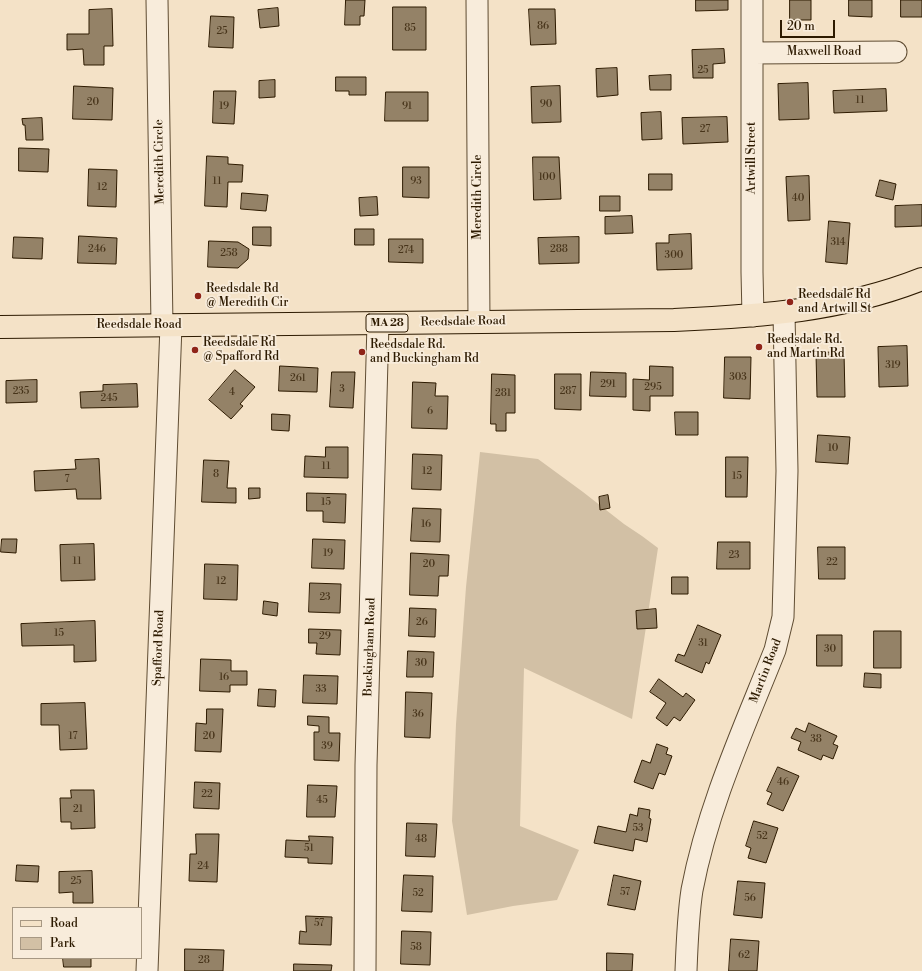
<!DOCTYPE html>
<style>
body{margin:0}
#map{position:relative;width:922px;height:971px;overflow:hidden;background:#f4e2c7;font-family:"Libre Bodoni",serif}
canvas{display:block}
.legend{position:absolute;left:12px;top:907px;width:130px;height:52px;box-sizing:border-box;background:#f8ecdb;border:1px solid #a79883;margin:0;padding:5px 7px;list-style:none;font-size:12px;color:#2d1a00}
.legend li{display:flex;align-items:center;gap:8px;height:20px}
.legend b{width:20px;border:1px solid #a79883}
.scale{position:absolute;left:780px;top:20px;width:55px;height:18px;box-sizing:border-box;border:2px solid #2d1a00;border-top:0;padding-left:5px;font-size:12px;line-height:14px;white-space:nowrap;color:#2d1a00;-webkit-text-stroke:3px #f8ecdb;paint-order:stroke}
</style>
<div id="map">
<canvas width="922" height="971"></canvas>
<ul class="legend">
<li><b style="height:5px;background:#f4e2c7"></b>Road</li>
<li><b style="height:11px;background:#d2c0a5"></b>Park</li>
</ul>
<div class="scale">20 m</div>
</div>
<script>
const context = document.querySelector('canvas').getContext('2d');
context.lineJoin = 'round';
function fillPath(path, color) {
  context.fillStyle = color;
  context.fill(path, 'evenodd');
}
function stroke(path, color, width, dash) {
  context.strokeStyle = color;
  context.lineWidth = width;
  context.lineCap = dash ? 'butt' : 'round';
  context.setLineDash(dash || []);
  context.stroke(path);
}
function drawText(font, color, halo, rows, align = 'center') {
  context.font = font + ' "Libre Bodoni",serif';
  context.lineWidth = 3.5;
  context.setLineDash([]);
  context.textBaseline = 'middle';
  context.strokeStyle = halo;
  context.fillStyle = color;
  for (const [text, x, y, turn = 0] of rows) {
    context.save();
    context.translate(x, y);
    context.rotate((+turn || 0) * Math.PI / 180);
    context.textAlign = isNaN(turn) ? turn : align;
    if (halo) context.strokeText(text, 0, 0);
    context.fillText(text, 0, 0);
    context.restore();
  }
}
fillPath(new Path2D(`
 M480,452L538,459L583,492L624,524L642,536L658,548L632,719L524,668L520,826L579,850L557,900L513,906L467,915L452,821L456,724L466,587Z`), '#d2c0a5');
const building = new Path2D(`
 M346,0H365L364,16H360V25H345Z
 M696,0H728V10L696,11Z
 M790,0H811V20H790Z
 M849,0H872V17L849,16Z
 M901,0H922V17H901Z
 M393,7H426V50H393Z
 M278,8L279,26L260,28L258,10Z
 M112,9L113,46H104V65H84L83,49L67,50V34H89V10Z
 M529,9H555L556,44L531,45Z
 M211,16L234,17L233,48L209,47Z
 M724,49L725,63L713,64V78H693L692,50Z
 M617,68L618,95L597,97L596,69Z
 M671,75V90H650L649,76Z
 M336,77H366V95H349V91H336Z
 M275,80V97L259,98V81Z
 M808,83L809,119L779,120L778,84Z
 M74,86L113,88L112,120L73,119Z
 M560,86L561,122L532,123L531,87Z
 M886,89L887,111L834,113L833,91Z
 M214,91H236L234,124L213,123Z
 M386,92H428V121H385Z
 M661,112L662,139L642,140L641,113Z
 M727,117L728,142L683,144L682,118Z
 M42,118L43,140H26L25,125H23L22,119Z
 M19,148L49,149L48,172L19,171Z
 M207,156L228,157V164L243,165L242,182H228L227,207L205,206Z
 M533,157H559L561,199L534,200Z
 M403,167H429V198L403,197Z
 M89,169L117,170L116,207L88,206Z
 M649,174H672V190H649Z
 M809,176L810,220L788,221L786,177Z
 M880,180L896,184L893,200L876,196Z
 M242,193L268,195L266,211L241,209Z
 M600,196H620V211H600Z
 M377,197L378,215L360,216L359,198Z
 M922,205V226L895,227V206Z
 M632,216L633,233L605,234V217Z
 M829,221L850,223L847,264L826,262Z
 M253,227H271V246L253,245Z
 M355,229H374V245H355Z
 M691,234L692,269L657,270L656,243H669V235Z
 M79,236L117,238L116,264L78,263Z
 M14,237L43,238L42,259L13,258Z
 M579,237V263L539,264L538,238Z
 M389,239H423V263L389,262Z
 M209,241L238,242L249,249L248,259L238,268L208,267Z
 M907,346L908,386L879,387L878,347Z
 M844,352L845,397H817L816,353Z
 M725,357H751L750,399L724,398Z
 M280,366L318,368L317,392L279,391Z
 M650,366L673,367V396H650V411L633,410V379L649,380Z
 M235,370L255,387L240,404L243,406L231,419L209,400Z
 M332,372H355L353,408L330,407Z
 M591,372L626,373V397L590,396Z
 M492,374L515,375V413H506V431H496V424H491Z
 M555,374H581V410L555,409Z
 M37,380V402L6,403V381Z
 M413,382L436,383L435,396H448L447,429L412,428Z
 M137,384L138,407L81,408L80,392L103,391V385Z
 M675,412H698V435H676Z
 M272,414L290,415L289,431L272,430Z
 M818,435L850,437L848,464L816,462Z
 M326,447H348V478L304,477L305,456L325,457Z
 M413,454L442,455L441,490L412,489Z
 M726,457H748L747,497H726Z
 M99,459L101,499H77L76,489L35,491L34,471L76,469L75,460Z
 M204,460L229,461L227,488H236V503L202,502Z
 M249,488H260V498L249,499Z
 M307,493L346,494L345,523L323,522V511H307Z
 M608,495L610,508L600,510L599,497Z
 M413,508L441,509L440,542L411,541Z
 M2,539H17L16,553L1,552Z
 M313,539L345,540L344,569L312,568Z
 M718,542H750V569H717Z
 M94,544L95,580L61,581L60,545Z
 M818,547H845V579H819Z
 M411,553L449,555L448,576H439L438,596L410,595Z
 M205,564L238,565L237,600L204,599Z
 M672,577H688V594H672Z
 M310,583L341,584L340,613L309,612Z
 M264,601L278,603L277,616L263,614Z
 M410,608L436,609L435,637L409,636Z
 M656,609L657,628L637,629L636,611Z
 M95,621L96,661L74,662V645L22,646L21,624Z
 M698,625L721,635L709,664L706,662L702,673L675,661L678,654L684,656Z
 M309,629L341,630L340,655L316,654L317,643H309Z
 M874,631H901V668H874Z
 M817,635H842V666H817Z
 M408,651L434,652L433,677H407Z
 M201,659L231,660V671H247V685H230V692L200,691Z
 M865,673L881,674V688L864,687Z
 M304,675L338,676L337,704L303,703Z
 M659,679L683,697L686,693L695,700L680,721L674,717L667,726L656,718L666,703L650,692Z
 M259,689L276,690L275,707L258,706Z
 M406,692L432,693L430,738L405,737Z
 M85,703L87,749L60,750L59,725H41V704Z
 M207,709H223L221,752L195,751L196,723L206,724Z
 M308,716L329,717V733H340L339,761L314,760V732H319V726L308,725Z
 M809,723L837,736L833,744L838,746L833,759L823,755L821,760L798,750L801,742L791,738L796,728L805,732Z
 M657,744L668,748L666,754L672,756L665,775L659,773L653,789L634,782L642,760L650,763Z
 M778,767L799,776L783,811L767,804L772,793L767,791Z
 M195,782L220,783L219,809L194,808Z
 M308,785L337,786L335,817H307Z
 M71,790H94L95,828L71,829V822H61L60,798H71Z
 M639,808L650,810L649,818L651,819L647,842L635,839L633,851L594,843L598,826L626,832L630,814L637,816Z
 M754,821L778,828L766,863L748,858L751,848L746,846Z
 M407,823L437,824L435,857L406,856Z
 M196,834H219L217,882L189,881L190,854H196Z
 M309,836L333,837L332,864L308,863V858L285,857L286,840L309,841Z
 M17,865L39,866L38,882L16,881Z
 M92,871L93,903H73V892L59,893V872Z
 M404,875L433,876L432,912L402,911Z
 M614,875L641,881L635,910L608,905Z
 M738,881L765,883L762,918L734,915Z
 M306,916L332,917L331,945L299,944L300,931L306,932Z
 M402,931L431,932L430,965L401,964Z
 M731,939L759,941L757,971H729Z
 M185,949L224,950L223,971H185Z
 M607,953L633,954L632,971H607Z
 M63,958H91V967H64Z
 M294,964L332,965L331,971H294Z`);
fillPath(building, '#948267');
stroke(building, '#2d1a00', 1);
const minor = new Path2D(`
 M157,0L162,325
 M477,0L479,322
 M752,0V272L753,316
 M753,53L896,52
 M147,971L171,325
 M365,971L366,765L378,323
 M686,971C687,944 688,916 692,890C708,806 744,728 775,650L783,617L787,471L784,313`);
const major = new Path2D(`
 M0,327L674,320C761,316 841,311 922,279`);
stroke(minor, '#5f4c32', 23);
stroke(major, '#2d1a00', 24);
stroke(minor, '#f8ecdb', 21);
stroke(major, '#f4e2c7', 22);
for (const [x, y, r, color] of [
 [198,296,4,"#8f2418"],
 [790,302,4,"#8f2418"],
 [759,347,4,"#8f2418"],
 [195,350,4,"#8f2418"],
 [362,352,4,"#8f2418"]
]) {
  const dot = new Path2D();
  dot.arc(x, y, r, 0, 2 * Math.PI);
  context.fillStyle = color;
  context.fill(dot);
  stroke(dot, '#f8ecdb', 1.5);
}
drawText('10px', '#47341a', null, [
 ["86",543,27],
 ["85",410,29],
 ["25",222,32],
 ["25",703,71],
 ["11",860,101],
 ["20",93,103],
 ["90",546,105],
 ["19",224,107],
 ["91",407,107],
 ["27",705,130],
 ["100",547,178],
 ["11",217,182],
 ["93",416,182],
 ["12",102,188],
 ["40",798,199],
 ["314",838,243],
 ["246",97,250],
 ["288",559,250],
 ["274",406,251],
 ["258",229,254],
 ["300",674,256],
 ["319",893,366],
 ["303",738,378],
 ["261",298,379],
 ["291",608,385],
 ["295",653,388],
 ["3",342,390],
 ["235",21,392],
 ["287",568,392],
 ["4",232,393],
 ["281",503,394],
 ["245",109,399],
 ["6",430,412],
 ["10",833,449],
 ["11",326,467],
 ["12",427,472],
 ["8",216,475],
 ["15",737,477],
 ["7",67,480],
 ["15",326,503],
 ["16",426,525],
 ["19",328,554],
 ["23",734,556],
 ["11",77,562],
 ["22",832,563],
 ["20",429,565],
 ["12",221,582],
 ["23",325,598],
 ["26",422,623],
 ["15",59,634],
 ["29",325,637],
 ["31",703,644],
 ["30",830,650],
 ["30",421,664],
 ["16",224,678],
 ["33",321,690],
 ["36",418,715],
 ["17",73,737],
 ["20",209,737],
 ["38",816,740],
 ["39",327,747],
 ["46",783,783],
 ["22",207,795],
 ["45",322,801],
 ["21",78,810],
 ["53",638,829],
 ["52",762,837],
 ["48",421,840],
 ["51",309,849],
 ["24",203,867],
 ["25",76,882],
 ["57",625,893],
 ["52",418,894],
 ["56",750,899],
 ["57",319,924],
 ["58",416,948],
 ["62",744,956],
 ["28",204,961]
]);
for (const [x, y, w] of [
 [387,323,42]
]) {
  const box = new Path2D();
  box.roundRect(x - w / 2, y - 9, w, 18, 3);
  context.fillStyle = '#f8ecdb';
  context.fill(box);
  stroke(box, '#2d1a00', 1);
}
drawText('bold 11px', '#2d1a00', null, [
 ["MA 28",387,323]
]);
drawText('12px', '#2d1a00', '#f8ecdb', [
 ["Maxwell Road",824,52],
 ["Artwill Street",752,158,-90],
 ["Meredith Circle",160,162,-91],
 ["Meredith Circle",478,197,-90],
 ["Reedsdale Road",463,322,-1],
 ["Reedsdale Road",139,325],
 ["Buckingham Road",370,647,-88],
 ["Spafford Road",159,648,-88],
 ["Martin Road",766,671,-69]
]);
drawText('12px', '#2d1a00', '#f8ecdb', [
 ["Reedsdale Rd",206,289],
 ["@ Meredith Cir",206,303],
 ["Reedsdale Rd",798,295],
 ["and Artwill St",798,309],
 ["Reedsdale Rd.",767,340],
 ["and Martin Rd",767,354],
 ["Reedsdale Rd",203,343],
 ["@ Spafford Rd",203,357],
 ["Reedsdale Rd.",370,345],
 ["and Buckingham Rd",370,359]
], 'left');
</script>
